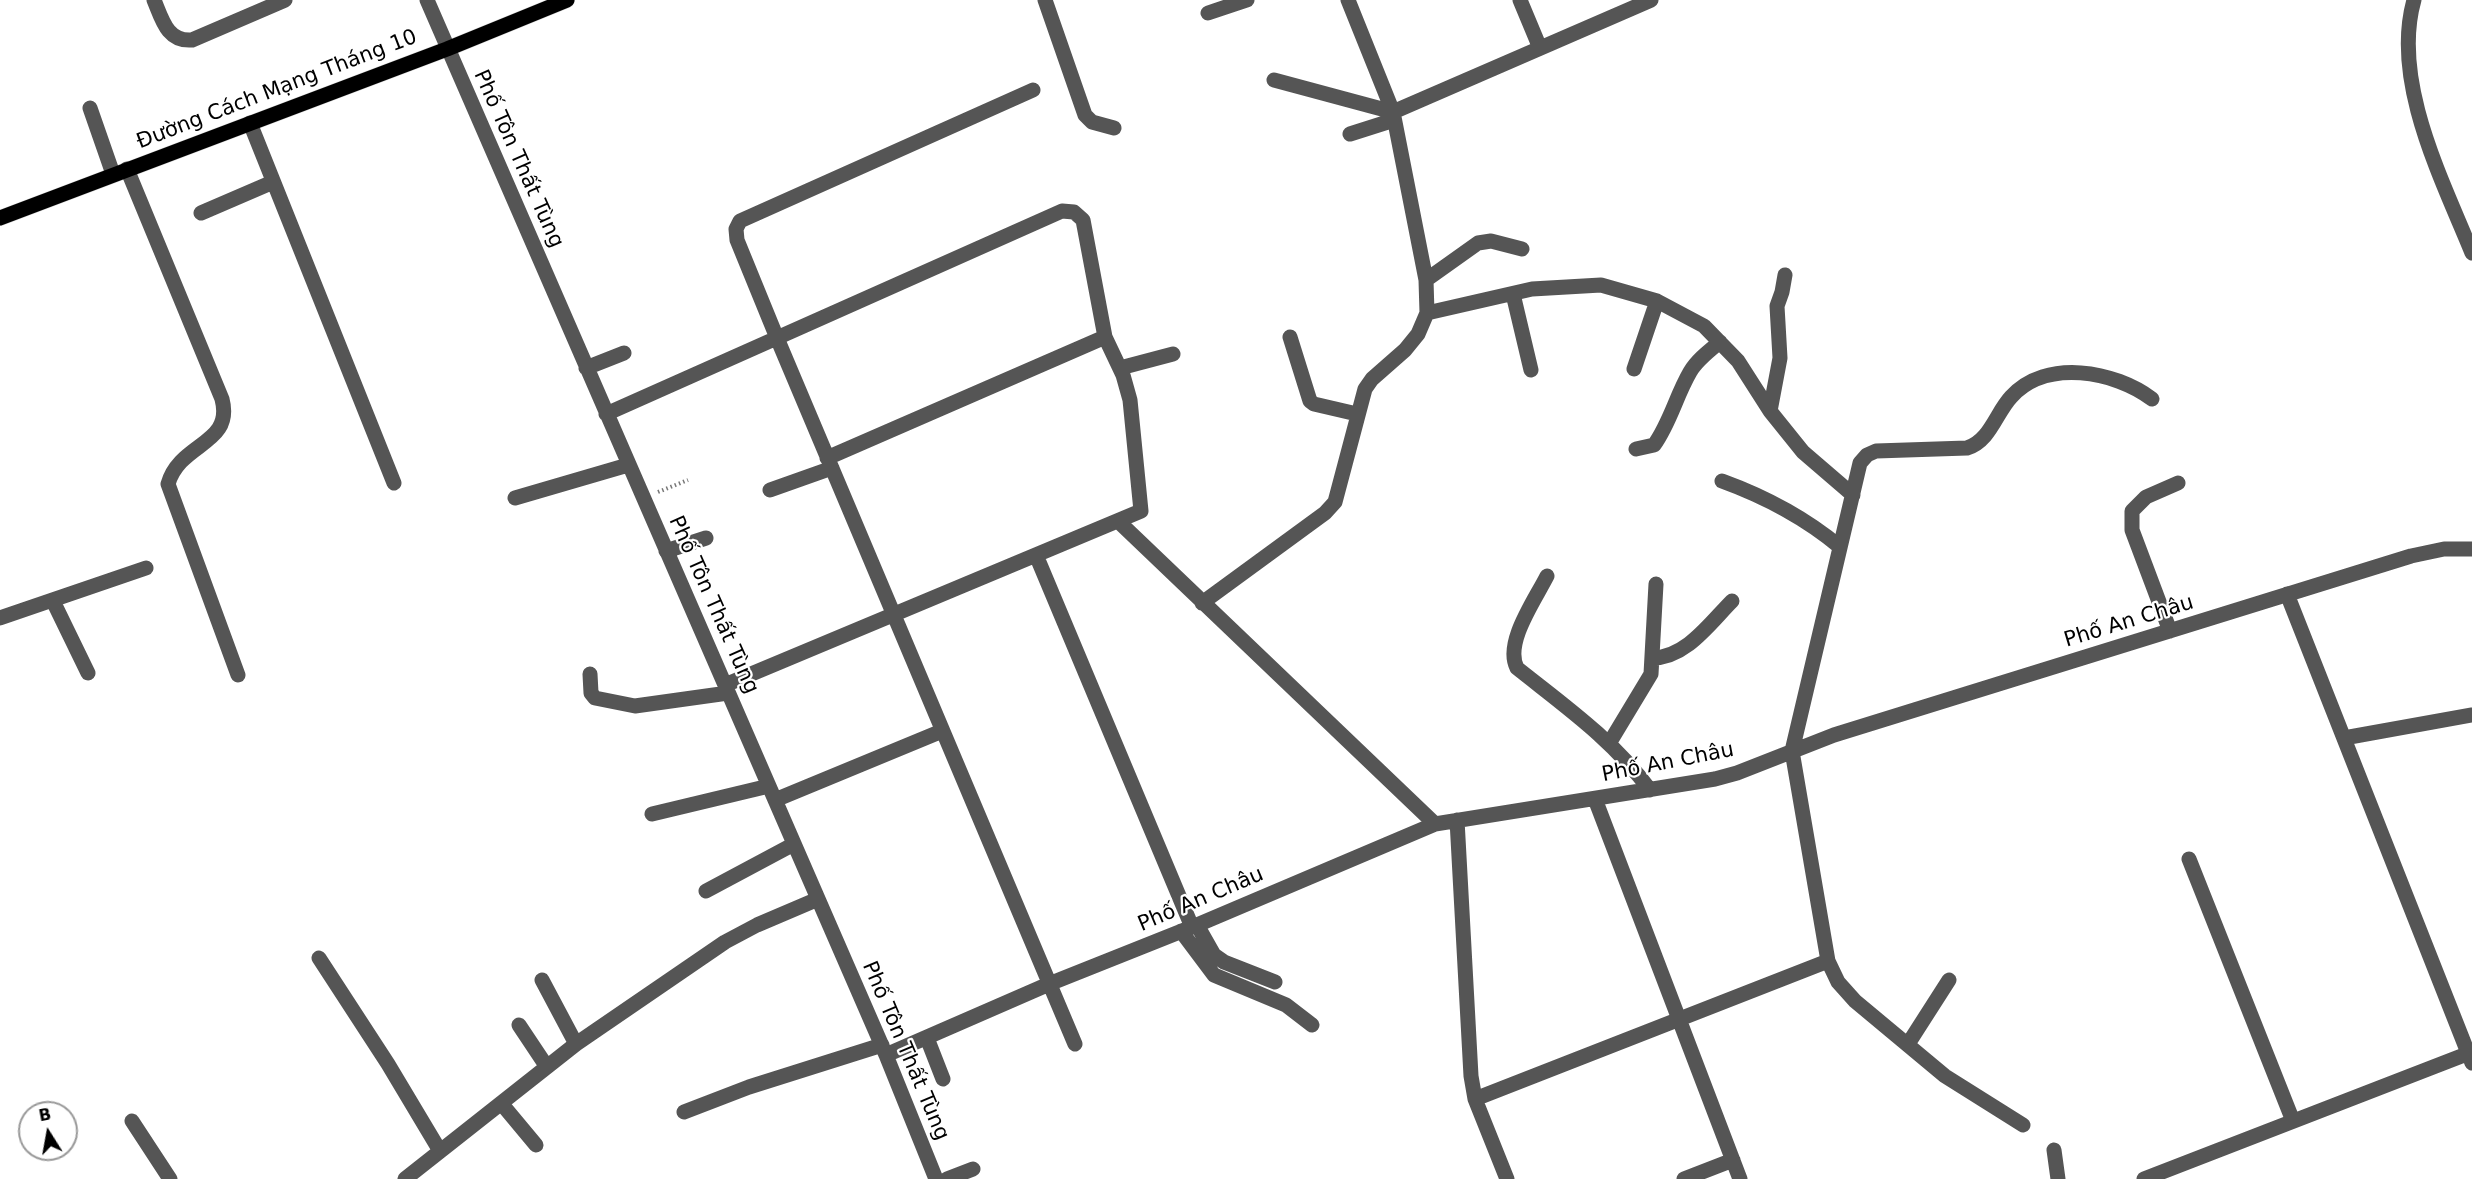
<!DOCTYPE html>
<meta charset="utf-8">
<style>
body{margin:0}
#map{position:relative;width:2472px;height:1179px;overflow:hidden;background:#fff;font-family:"DejaVu Sans",sans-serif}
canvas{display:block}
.north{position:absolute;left:18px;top:1101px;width:60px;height:60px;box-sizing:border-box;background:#fff;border:2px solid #999;border-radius:50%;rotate:349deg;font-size:16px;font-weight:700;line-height:24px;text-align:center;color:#000}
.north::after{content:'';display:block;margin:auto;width:21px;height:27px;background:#000;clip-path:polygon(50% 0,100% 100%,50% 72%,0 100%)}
</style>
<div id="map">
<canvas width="2472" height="1179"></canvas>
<div class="north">B</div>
</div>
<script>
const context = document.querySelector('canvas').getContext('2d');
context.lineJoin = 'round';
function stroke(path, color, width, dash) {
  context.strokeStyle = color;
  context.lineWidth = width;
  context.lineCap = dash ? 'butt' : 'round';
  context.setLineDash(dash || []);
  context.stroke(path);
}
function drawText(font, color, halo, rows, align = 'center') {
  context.font = font + ' "DejaVu Sans",sans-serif';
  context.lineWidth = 4.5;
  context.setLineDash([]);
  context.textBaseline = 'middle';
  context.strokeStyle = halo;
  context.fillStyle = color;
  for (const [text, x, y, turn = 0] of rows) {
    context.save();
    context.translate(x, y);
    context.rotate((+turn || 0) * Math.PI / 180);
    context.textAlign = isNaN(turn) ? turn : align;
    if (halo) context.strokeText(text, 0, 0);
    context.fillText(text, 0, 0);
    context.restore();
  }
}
const major = new Path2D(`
 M0,218L447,49L567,0`);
stroke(major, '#dbdbdb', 16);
stroke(new Path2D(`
 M658,492L688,480`), '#777', 4, [1.5, 3]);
stroke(new Path2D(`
 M154,0C162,19 167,42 192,40L285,0
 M427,0L886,1055L936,1179
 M1045,0L1085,115L1092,122L1114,128
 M1520,0L1540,48
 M2414,0C2391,81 2442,179 2472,253
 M1208,13L1247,0
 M1274,80L1393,112L1651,0
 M1033,90L740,221L736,229L737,240L777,338L1075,1044
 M90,108L113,174
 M250,123L394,483
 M1350,134L1394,120
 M127,169L222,399C234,445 180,442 168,484L238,675
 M201,213L273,182
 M1426,280L1478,243L1491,241L1522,249
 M1513,294L1531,370
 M1427,313L1532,289L1601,285L1657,301L1704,326L1738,361L1770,411L1803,452L1853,495
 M1290,337L1310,401L1314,404L1357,414
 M586,368L624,353
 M1120,368L1173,354
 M1634,369L1657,301
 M1770,411L1780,358L1777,306L1782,292L1785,275
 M606,414L1062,211L1074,212L1083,220L1105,337L1123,375L1130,400L1141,511L725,685
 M1636,449L1654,445C1670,423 1676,396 1690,372C1697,360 1709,351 1720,342
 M827,458L1105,337
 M1722,481C1766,497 1804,517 1840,547
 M770,490L832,468
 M515,498L628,465
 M1118,521L1435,824
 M666,551L706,538
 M1036,555L1192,927
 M1547,576C1535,600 1504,643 1517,668C1566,707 1612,739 1650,790
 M2287,594L2472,1063
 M53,601L88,673
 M1202,603L1325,513L1335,502L1365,389L1372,379L1405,350L1418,334L1427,313L1426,280L1393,112L1348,0
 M0,618L146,568
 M2170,631L2132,530V511L2146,497L2178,483
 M1652,658C1686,658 1710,623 1732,601
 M590,674L591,693L595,698L635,706L728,693
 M2344,738L2472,715
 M1610,742L1651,674L1656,584
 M1595,799L1740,1179
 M775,800L942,731
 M652,814L769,786
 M1457,820L1471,1076L1475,1099L1507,1179
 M2189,859L2293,1121
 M706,891L794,844
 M1197,925L1214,955L1224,962L1275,982
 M1181,931L1214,975L1286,1005L1312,1025
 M319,958L388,1064L440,1151
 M542,980L576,1044
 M519,1025L547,1067
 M927,1038L943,1079
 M1908,1044L1949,980
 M886,1055L1049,984L1197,925L1435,824L1715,779L1737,773L1834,735L2411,556L2444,549H2472
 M1475,1099L1828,961
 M501,1103L536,1145
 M684,1112L749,1087L882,1045
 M132,1121L170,1179
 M2023,1125L1945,1076L1855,1001L1838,982L1828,961L1792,751L1860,463L1867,455L1876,451L1967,448C1990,441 1996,413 2011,397C2046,358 2115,371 2152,399
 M2054,1150L2058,1179
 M405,1179L576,1044L725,942L757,925L818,899
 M947,1179L973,1169
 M1684,1179L1733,1160
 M2144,1179L2472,1052`), '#555', 15);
stroke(major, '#000', 15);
drawText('21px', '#000', '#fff', [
 ["Đường Cách Mạng Tháng 10",277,90,-21],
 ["Phố Tôn Thất Tùng",518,159,66],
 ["Phố Tôn Thất Tùng",713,605,66],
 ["Phố An Châu",2129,622,-17],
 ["Phố An Châu",1668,763,-11],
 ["Phố An Châu",1201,900,-23],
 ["Phố Tôn Thất Tùng",905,1051,67]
]);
</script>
